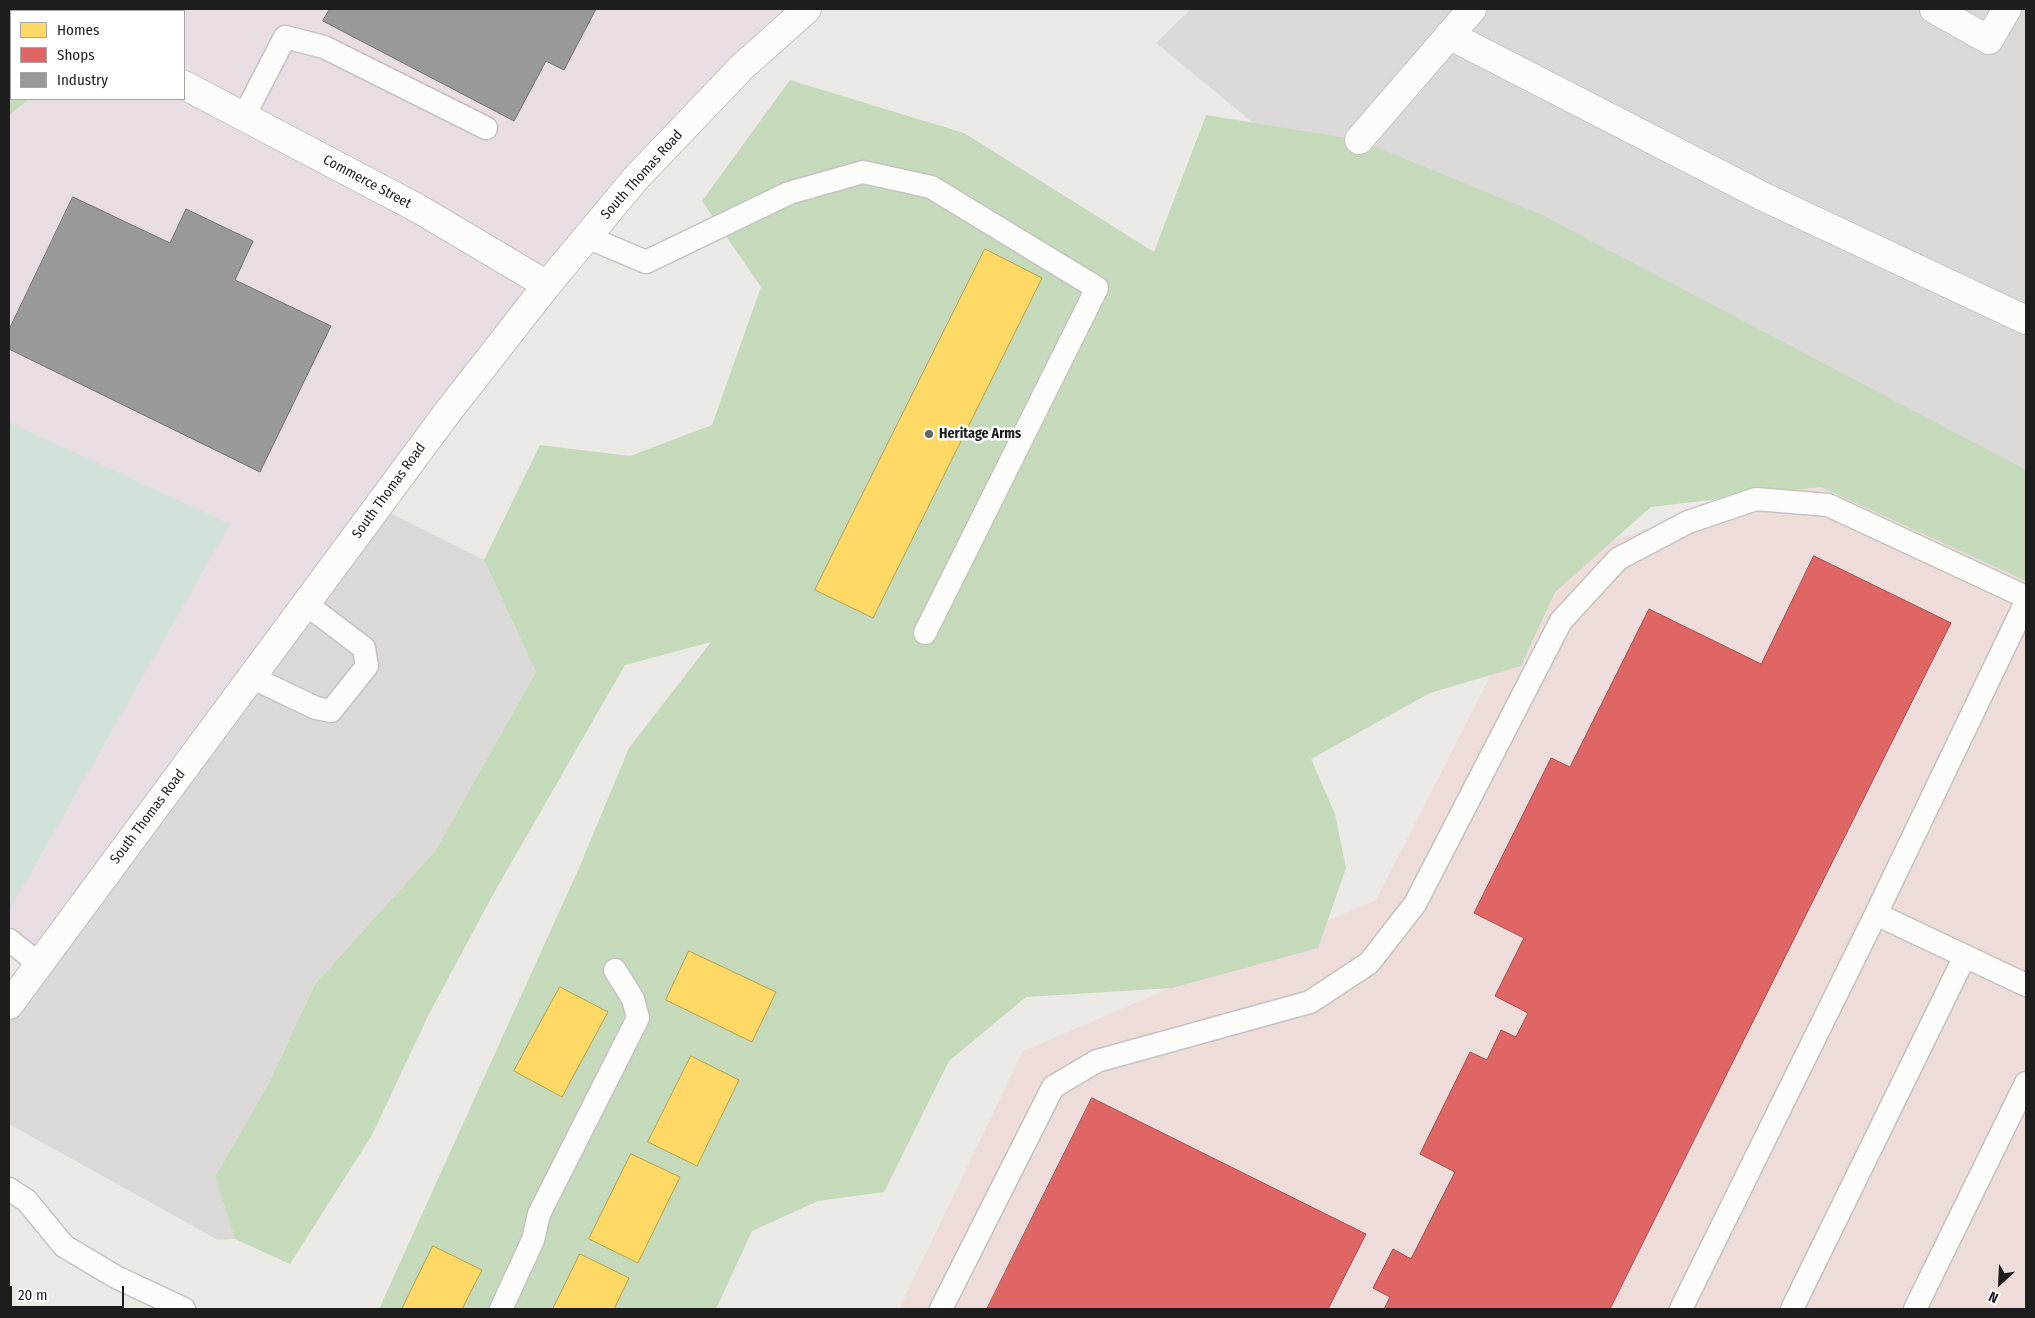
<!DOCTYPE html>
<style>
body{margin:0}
#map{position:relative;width:2035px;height:1318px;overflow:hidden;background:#ebe9e5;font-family:"Fira Sans Condensed",sans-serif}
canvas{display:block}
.frame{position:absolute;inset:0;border:10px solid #1d1d1d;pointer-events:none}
.legend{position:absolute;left:10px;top:10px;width:175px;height:90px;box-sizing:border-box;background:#fff;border:1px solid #a5a5a5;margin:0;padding:6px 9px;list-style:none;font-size:15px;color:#1d1d1d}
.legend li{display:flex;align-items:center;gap:10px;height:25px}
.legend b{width:25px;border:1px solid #a5a5a5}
.north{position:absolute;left:1975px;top:1258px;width:50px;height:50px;-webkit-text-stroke:4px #fff;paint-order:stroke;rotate:205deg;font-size:14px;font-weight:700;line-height:20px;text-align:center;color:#1d1d1d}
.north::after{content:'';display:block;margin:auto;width:18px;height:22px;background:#1d1d1d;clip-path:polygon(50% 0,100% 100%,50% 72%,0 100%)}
.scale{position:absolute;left:10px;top:1286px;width:114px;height:22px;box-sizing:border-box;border:2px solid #1d1d1d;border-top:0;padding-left:6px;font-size:15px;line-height:18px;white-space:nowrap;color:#1d1d1d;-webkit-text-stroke:4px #fff;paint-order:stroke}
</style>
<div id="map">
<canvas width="2035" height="1318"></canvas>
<div class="frame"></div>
<ul class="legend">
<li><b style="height:14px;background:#ffd966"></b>Homes</li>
<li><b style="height:14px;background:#e06666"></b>Shops</li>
<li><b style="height:14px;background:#999"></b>Industry</li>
</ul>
<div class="north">N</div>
<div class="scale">20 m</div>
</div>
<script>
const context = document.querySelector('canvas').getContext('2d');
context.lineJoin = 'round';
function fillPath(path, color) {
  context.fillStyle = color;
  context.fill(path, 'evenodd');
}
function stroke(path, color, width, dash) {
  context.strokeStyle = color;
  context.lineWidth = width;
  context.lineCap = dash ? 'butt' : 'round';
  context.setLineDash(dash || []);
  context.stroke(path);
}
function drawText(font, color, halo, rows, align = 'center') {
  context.font = font + ' "Fira Sans Condensed",sans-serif';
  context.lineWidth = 5;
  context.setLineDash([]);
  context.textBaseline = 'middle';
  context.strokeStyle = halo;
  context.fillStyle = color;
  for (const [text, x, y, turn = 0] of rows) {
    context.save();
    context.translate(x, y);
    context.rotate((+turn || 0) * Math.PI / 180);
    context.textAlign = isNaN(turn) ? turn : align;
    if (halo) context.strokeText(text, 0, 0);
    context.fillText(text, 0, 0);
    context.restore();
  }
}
fillPath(new Path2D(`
 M1191,9H2026V522L1348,201L1156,43Z
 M378,507L484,560L536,672L435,851L315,984L269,1083L215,1177L235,1239L218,1240L9,1124V1005Z`), '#dad9d7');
fillPath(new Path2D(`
 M1825,471L2026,571V1309H899L1023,1051L1376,900L1549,561Z`), '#eddcda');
fillPath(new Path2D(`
 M9,9H807L636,178L38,963L9,940ZM11,11H184V99H11Z`), '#e9dde4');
fillPath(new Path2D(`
 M9,28L11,29V99H29L9,115Z
 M790,80L964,133L1154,252L1206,115L1359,140L1542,215L2026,470V581L1821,487L1651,507L1555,592L1521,666L1430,693L1311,759L1335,814L1346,868L1318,948L1172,988L1026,997L949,1061L884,1192L818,1201L752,1231L716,1309H379L579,868L629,748L711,642L625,665L495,891L428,1016L372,1135L290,1264L235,1239L215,1177L269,1083L315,984L435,851L536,672L484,560L540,445L630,456L712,425L761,287L702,201Z`), '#c5daba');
fillPath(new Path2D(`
 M9,422L230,524L9,911Z`), '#d3e2d9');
const homes = new Path2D(`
 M985,249L1042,278L873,618L815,590Z
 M689,951L776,992L752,1042L666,1000Z
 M560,987L608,1012L562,1097L514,1071Z
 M691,1056L739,1080L697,1166L648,1142Z
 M631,1154L680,1177L638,1263L589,1239Z
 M433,1246L482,1270L462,1309H402Z
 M580,1254L629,1278L614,1309H553Z`);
fillPath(homes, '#ffd966');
stroke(homes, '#bba150', 1);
const shops = new Path2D(`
 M1814,556L1951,623L1610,1309H1384L1390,1297L1373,1288L1393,1249L1411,1259L1455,1172L1420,1154L1470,1052L1487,1060L1501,1030L1516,1037L1528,1013L1495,996L1524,938L1474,913L1551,758L1570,767L1649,609L1761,664Z
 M1092,1098L1366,1234L1328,1309H987Z`);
fillPath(shops, '#e06666');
stroke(shops, '#a65050', 1);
const industry = new Path2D(`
 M330,9H596L564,70L546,61L514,121L323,21Z
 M73,197L170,243L186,209L253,241L235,280L331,326L260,472L9,349V330Z`);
fillPath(industry, '#999');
stroke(industry, '#747474', 1);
stroke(new Path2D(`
 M90,11L94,9
 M9,72L11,71`), '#b8d7df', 11);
const service = new Path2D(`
 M244,116L285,37L324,47L486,128
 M587,237L646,262L789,193L863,172L931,187L1097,288L925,633
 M253,678L316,708L331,711L367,666L364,648L306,604
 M1876,914L2026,602
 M9,940L38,963
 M9,1189L27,1201L64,1246L116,1277L184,1309
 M501,1309L533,1240L539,1214L638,1018L633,999L615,970
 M941,1309L1053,1087L1097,1061L1310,1002L1369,963L1415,904L1561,621L1618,559L1688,522L1756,499L1828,505L2026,597
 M1681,1309L1876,914L2026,985
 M1792,1309L1965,956
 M1915,1309L2026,1083`);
const minor = new Path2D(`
 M35,9L40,11
 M1934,9L1989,40L2007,9
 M1449,35L1762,196L2026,320
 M184,85L419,209L547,285
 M1359,140L1472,9`);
const tertiary = new Path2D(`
 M9,1005L447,413L547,285L636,178L742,67L807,9`);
stroke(service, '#c4c3c1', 25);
stroke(minor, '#c4c3c1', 30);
stroke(tertiary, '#c4c3c1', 30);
stroke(service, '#fcfcfb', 22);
stroke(minor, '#fcfcfb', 28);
stroke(tertiary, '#fcfcfb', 28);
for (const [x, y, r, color] of [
 [929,434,5,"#656463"]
]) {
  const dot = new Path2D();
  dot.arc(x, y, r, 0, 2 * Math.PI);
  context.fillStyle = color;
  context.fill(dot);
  stroke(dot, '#fff', 2);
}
drawText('14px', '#1d1d1d', '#fff', [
 ["South Thomas Road",642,175,-48],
 ["Commerce Street",367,182,28],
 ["South Thomas Road",389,491,-54],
 ["South Thomas Road",148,817,-53]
]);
drawText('bold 14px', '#1d1d1d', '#fff', [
 ["Heritage Arms",939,434]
], 'left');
</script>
